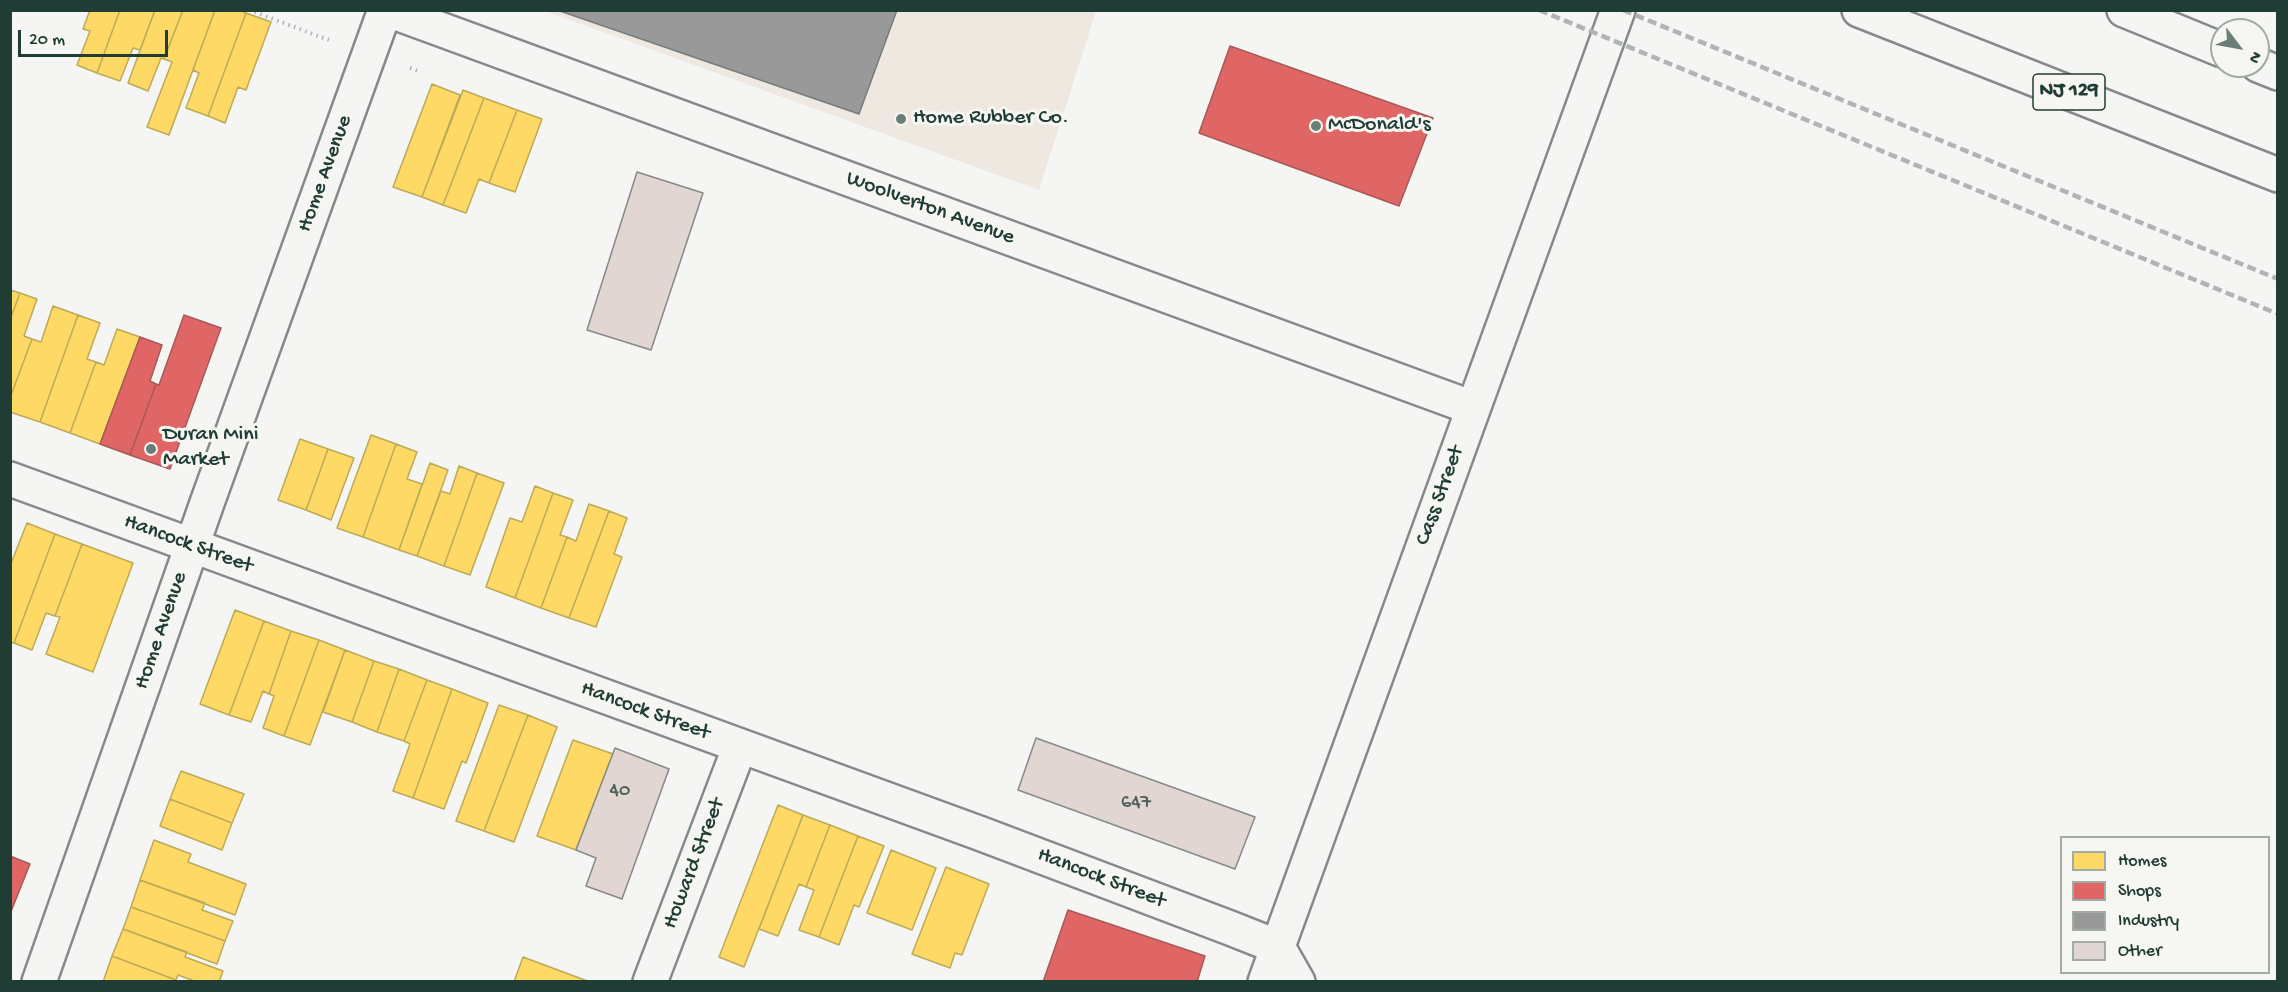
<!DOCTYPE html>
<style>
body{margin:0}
#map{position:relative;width:2288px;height:992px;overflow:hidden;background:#f5f5f3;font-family:"Gochi Hand",sans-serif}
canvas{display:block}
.frame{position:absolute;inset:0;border:12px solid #1f3d34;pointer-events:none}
.legend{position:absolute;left:2060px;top:836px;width:210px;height:138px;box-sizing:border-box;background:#f6f6f2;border:2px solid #a0aca6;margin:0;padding:8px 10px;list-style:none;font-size:18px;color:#1f3d34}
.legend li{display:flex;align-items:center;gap:12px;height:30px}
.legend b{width:30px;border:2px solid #a0aca6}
.north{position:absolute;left:2210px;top:18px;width:60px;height:60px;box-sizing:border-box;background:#f6f6f2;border:2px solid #a0aca6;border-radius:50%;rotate:122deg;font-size:16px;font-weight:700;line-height:24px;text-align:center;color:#1f3d34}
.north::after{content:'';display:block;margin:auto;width:21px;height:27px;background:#6a7d77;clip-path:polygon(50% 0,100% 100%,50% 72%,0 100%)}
.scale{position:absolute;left:18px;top:30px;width:150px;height:27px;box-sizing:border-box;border:3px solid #1f3d34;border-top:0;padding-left:8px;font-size:18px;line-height:21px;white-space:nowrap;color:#1f3d34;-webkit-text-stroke:4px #f6f6f2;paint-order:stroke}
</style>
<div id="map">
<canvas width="2288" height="992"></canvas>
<div class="frame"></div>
<ul class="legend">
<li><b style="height:16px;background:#ffd966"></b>Homes</li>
<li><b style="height:16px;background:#e06666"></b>Shops</li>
<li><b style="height:16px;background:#999"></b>Industry</li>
<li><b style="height:16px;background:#e1d6d1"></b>Other</li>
</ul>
<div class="north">N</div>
<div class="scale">20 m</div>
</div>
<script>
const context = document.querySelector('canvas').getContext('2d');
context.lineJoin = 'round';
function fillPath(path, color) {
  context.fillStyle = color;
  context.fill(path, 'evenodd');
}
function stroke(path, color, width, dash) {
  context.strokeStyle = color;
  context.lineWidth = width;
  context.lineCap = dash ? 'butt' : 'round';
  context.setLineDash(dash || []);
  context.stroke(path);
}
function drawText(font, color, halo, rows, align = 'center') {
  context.font = font + ' "Gochi Hand",sans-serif';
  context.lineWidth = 6;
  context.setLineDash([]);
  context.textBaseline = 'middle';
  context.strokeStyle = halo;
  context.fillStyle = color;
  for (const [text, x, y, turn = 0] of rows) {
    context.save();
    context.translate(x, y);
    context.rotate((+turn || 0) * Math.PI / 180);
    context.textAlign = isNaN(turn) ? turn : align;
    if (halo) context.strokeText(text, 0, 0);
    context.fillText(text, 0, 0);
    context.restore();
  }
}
fillPath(new Path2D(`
 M545,11H1096L1039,190Z`), '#efe8e0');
const homes = new Path2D(`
 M90,10H120L97,73L77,65L90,31L83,29Z
 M120,10H155L140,50L133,48L120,81L97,73Z
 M155,10H183L164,59L161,58L148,91L128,83Z
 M183,10H215L169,135L147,127L172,62L164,59Z
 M215,10H239L246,13L208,116L186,108L199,73L193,70Z
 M246,13L271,22L246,90L238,87L225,123L208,116Z
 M432,84L460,95L422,197L393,187Z
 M463,90L484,98L443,205L422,197Z
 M484,98L517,110L489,183L479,179L466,213L443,205Z
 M517,110L542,119L515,192L489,183Z
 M10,290L20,293L10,320Z
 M20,293L37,299L24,336L32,339L10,398V320Z
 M53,306L78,315L40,422L10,412V398L32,339L41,342Z
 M78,315L100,323L87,359L96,362L70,433L40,422Z
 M117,329L140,337L100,444L70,433L96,362L104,365Z
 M371,435L396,444L363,537L337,528Z
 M300,439L328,449L306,510L278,500Z
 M396,444L417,452L407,479L422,484L399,550L363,537Z
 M328,449L354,458L331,520L306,510Z
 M430,463L448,470L417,556L399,550Z
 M459,466L477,473L444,566L417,556L441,491L450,494Z
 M477,473L504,483L470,575L444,566Z
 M535,486L553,493L515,598L486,587L510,518L522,522Z
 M553,493L573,500L560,535L567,537L541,608L515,598Z
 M589,504L609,511L569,618L541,608L567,537L576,541Z
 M609,511L627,518L614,554L622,557L596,627L569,618Z
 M27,523L55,534L14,643L10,642V566Z
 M55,534L82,544L55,616L46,613L32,650L14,643Z
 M82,544L133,563L93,672L46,654L60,617L55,616Z
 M235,610L264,621L229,715L200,704Z
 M264,621L291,631L269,694L263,691L251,722L229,715Z
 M291,631L319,640L284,736L263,728L274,696L269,694Z
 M319,640L345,650L310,745L284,736Z
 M345,650L374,661L352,722L323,712Z
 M374,661L399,669L377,732L352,722Z
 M399,669L427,680L404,741L377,732Z
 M427,680L452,689L413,798L393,791L410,744L404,741Z
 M452,689L488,703L466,763L462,761L444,809L413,798Z
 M499,705L528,715L484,831L456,821Z
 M528,715L557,727L514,842L484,831Z
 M573,740L613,754L576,850L537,836Z
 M181,771L244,794L232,823L170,799Z
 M170,799L232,823L222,850L160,826Z
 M778,805L803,815L744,967L719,957Z
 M803,815L830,825L806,887L799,884L778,936L759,929Z
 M830,825L858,836L819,937L799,930L814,890L806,887Z
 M858,836L884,846L859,907L854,905L839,945L819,937Z
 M154,840L191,854L188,862L246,884L235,915L140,880Z
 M891,850L936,868L912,930L867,913Z
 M946,867L989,884L962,955L955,953L950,968L912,954Z
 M140,880L205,903L202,910L233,921L225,941L131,907Z
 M131,907L225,941L217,964L123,929Z
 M123,929L187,952L185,957L223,971L219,982H197L178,975L176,980L112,956Z
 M112,956L176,980V982H103Z
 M523,957L590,982H514Z`);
fillPath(homes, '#ffd966');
stroke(homes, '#bcaa57', 1.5);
const shops = new Path2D(`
 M1230,46L1433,118L1399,206L1199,133Z
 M184,315L221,328L170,469L130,455L156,384L159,385Z
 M140,337L162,345L150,381L156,384L130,455L100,444Z
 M10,856L30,864L10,914Z
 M1068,910L1205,956L1197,982H1043Z`);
fillPath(shops, '#e06666');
stroke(shops, '#a65a57', 1.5);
const industry = new Path2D(`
 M557,10H897L859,114Z`);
fillPath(industry, '#999');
stroke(industry, '#747d7b', 1.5);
const building = new Path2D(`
 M637,172L703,193L651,350L587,330Z
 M1036,738L1255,817L1235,869L1018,790Z
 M615,748L669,769L622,899L586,886L596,858L576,850Z`);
fillPath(building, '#e1d6d1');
stroke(building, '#858a88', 1.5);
const street = new Path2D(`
 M388,10L1473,408
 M10,479L979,833L1230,928L1278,947L1298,982
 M39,982L207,503L385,10
 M650,982L740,746`);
const secondary = new Path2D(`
 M1265,982L1618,10`);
const highway = new Path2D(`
 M1859,10L2278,175
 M2124,10L2222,50
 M2258,65L2278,73`);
stroke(street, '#858a88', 38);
stroke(secondary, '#858a88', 38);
stroke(highway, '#858a88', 38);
stroke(new Path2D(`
 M249,10L329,40
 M410,68L421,72`), '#b0b4b2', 4, [1.5, 4.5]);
stroke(street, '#f5f5f3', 33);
stroke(secondary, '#f5f5f3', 33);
stroke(highway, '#f5f5f3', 33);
stroke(new Path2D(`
 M1539,10L2278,314
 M1623,10L2278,279`), '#b0b4b2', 4.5, [9, 4.5]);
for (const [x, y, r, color] of [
 [901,119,6,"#6a7d77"],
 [1316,126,6,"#6a7d77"],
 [151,449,6,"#6a7d77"]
]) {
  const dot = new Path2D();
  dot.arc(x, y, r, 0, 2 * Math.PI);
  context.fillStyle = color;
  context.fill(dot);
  stroke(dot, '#f6f6f2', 2);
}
drawText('20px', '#50635b', null, [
 ["40",620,792],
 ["647",1136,804]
]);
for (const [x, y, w] of [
 [2069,92,72]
]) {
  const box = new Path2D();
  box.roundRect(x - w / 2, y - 18, w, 36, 4.5);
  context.fillStyle = '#f6f6f2';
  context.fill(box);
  stroke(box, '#1f3d34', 1.5);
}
drawText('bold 21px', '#1f3d34', null, [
 ["NJ 129",2069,92]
]);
drawText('22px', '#1f3d34', '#f6f6f2', [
 ["Home Rubber Co.",913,119],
 ["McDonald's",1328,126],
 ["Duran Mini",163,436],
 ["Market",163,461]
], 'left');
drawText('22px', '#1f3d34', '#f6f6f2', [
 ["Home Avenue",326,174,-70],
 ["Woolverton Avenue",930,209,20],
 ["Cass Street",1441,496,-70],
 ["Hancock Street",188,545,20],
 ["Home Avenue",162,631,-71],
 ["Hancock Street",645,712,20],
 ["Howard Street",695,864,-69],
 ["Hancock Street",1101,879,21]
]);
</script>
